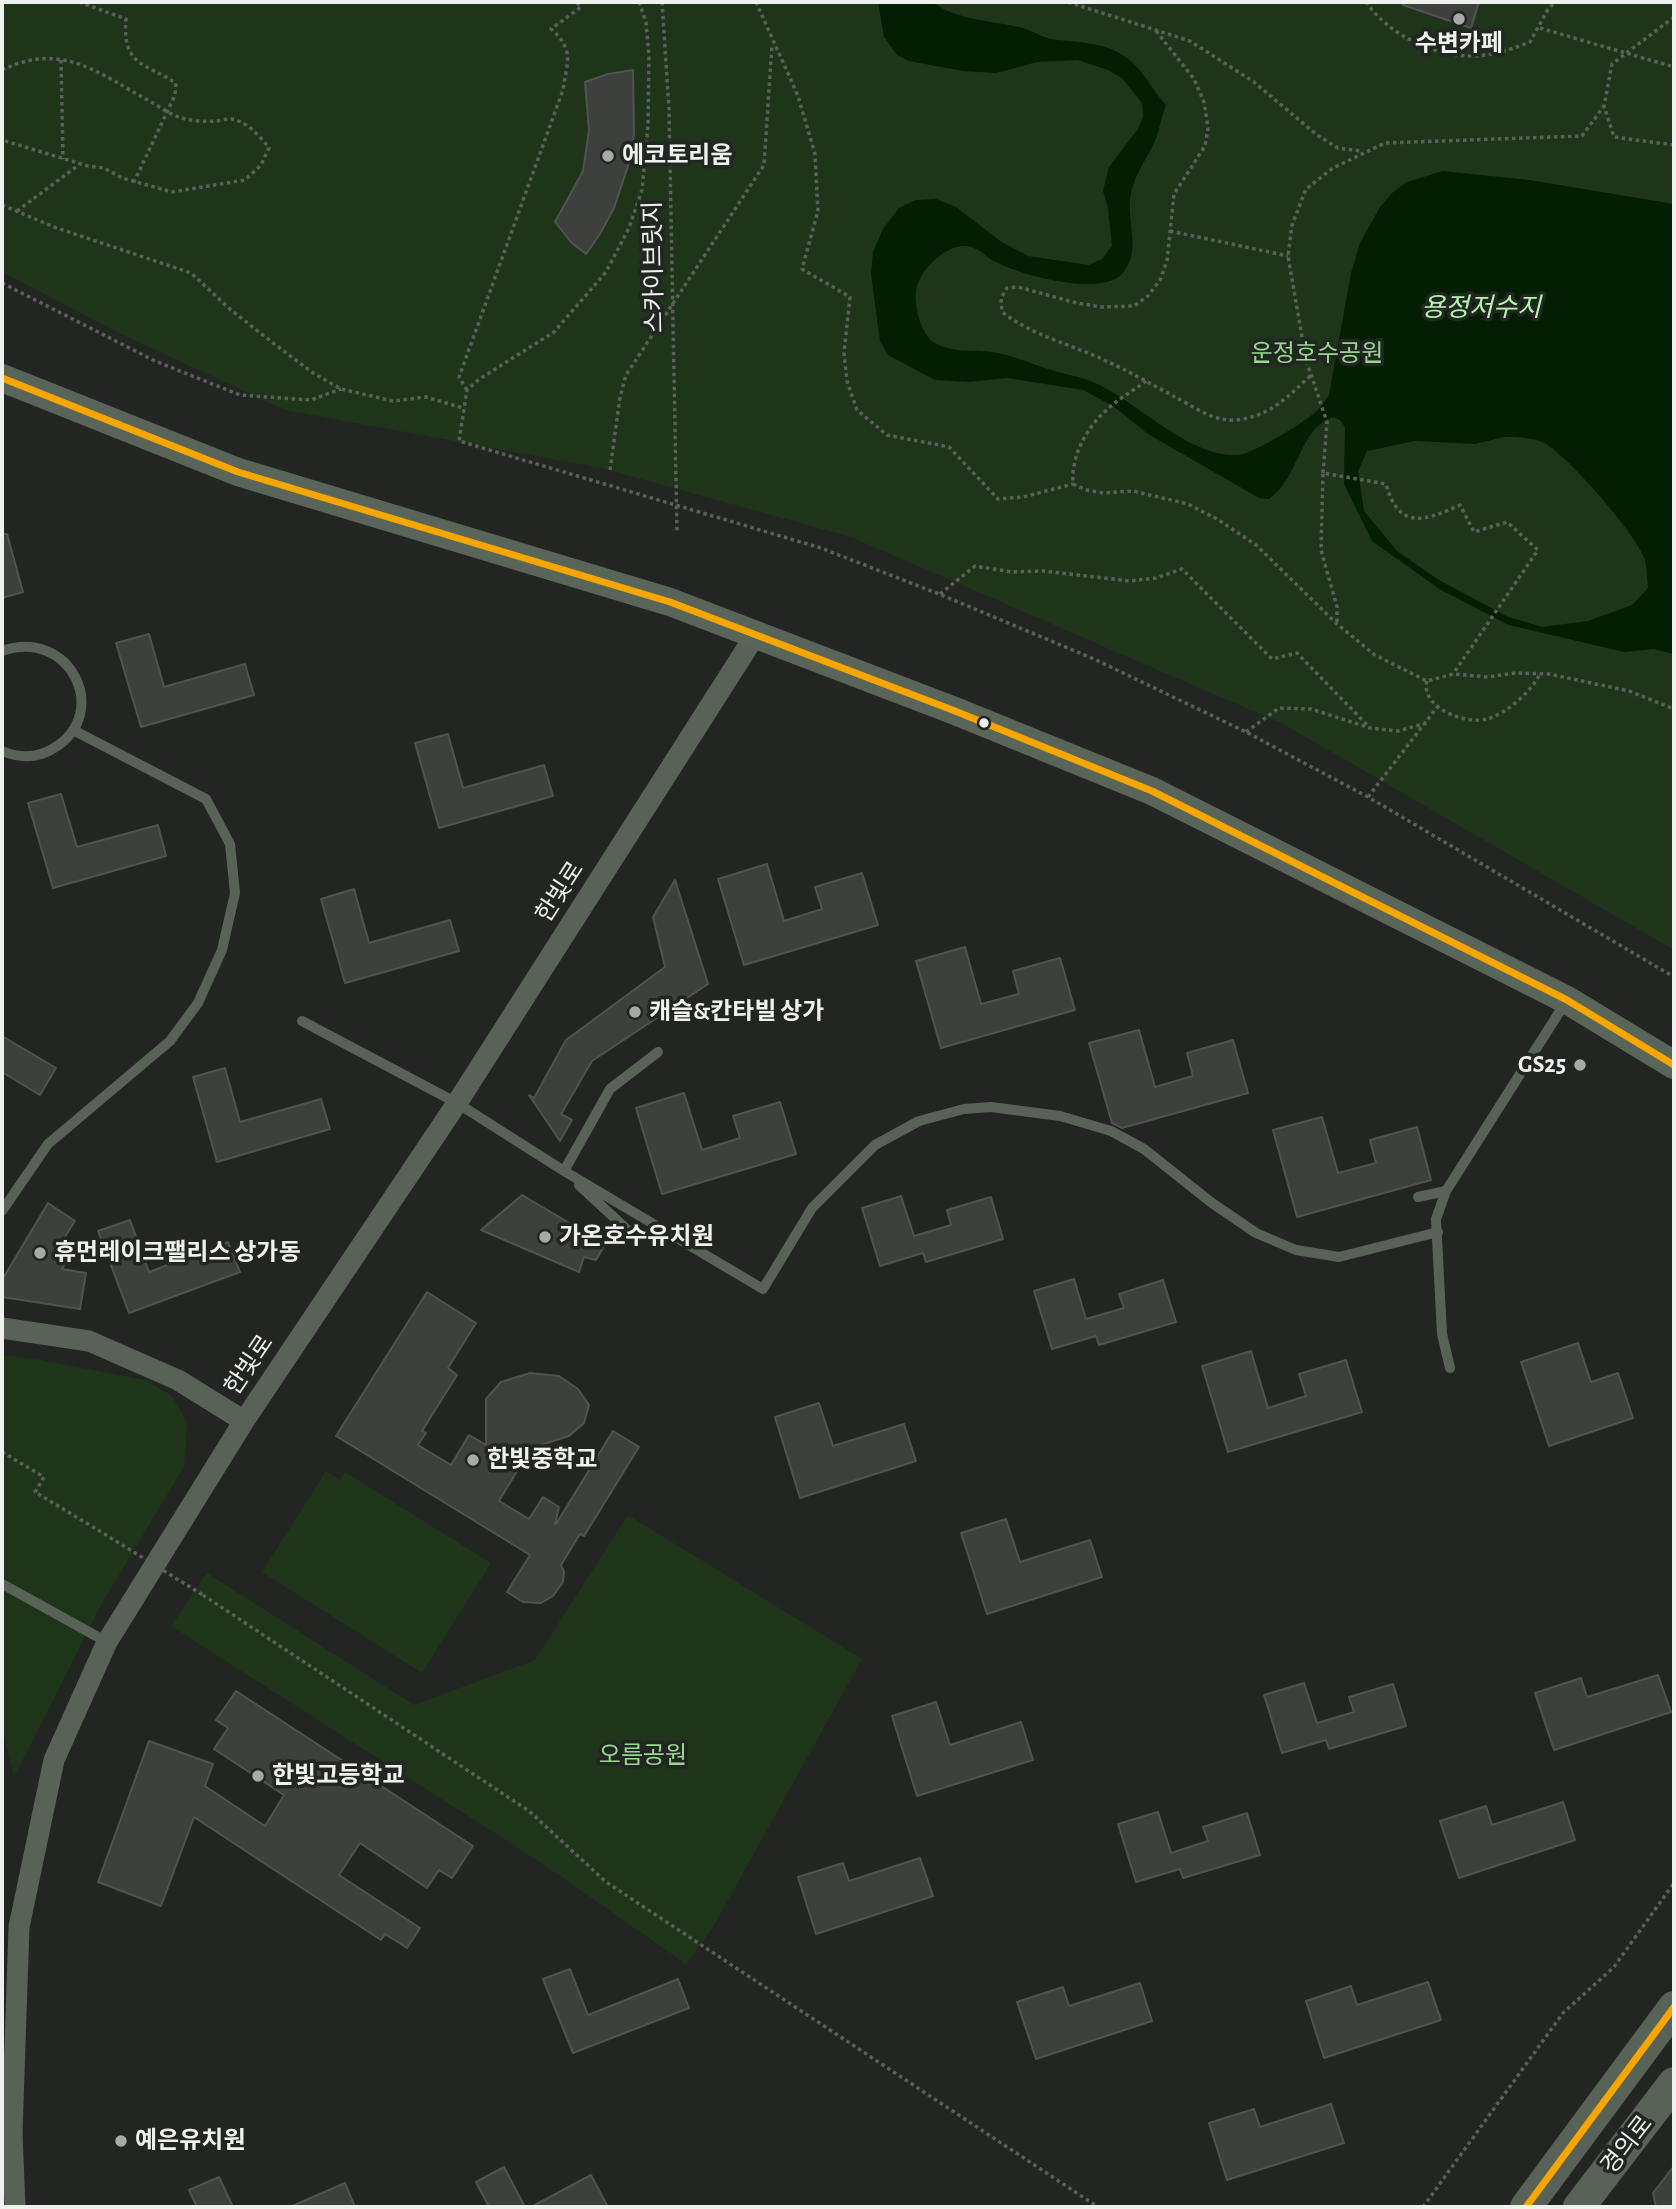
<!DOCTYPE html>
<meta charset="utf-8">
<style>
body{margin:0}
#map{position:relative;width:1676px;height:2209px;overflow:hidden;background:#232523;font-family:"Alegreya Sans",sans-serif}
canvas{display:block}
.frame{position:absolute;inset:0;border:4px solid #eff1ee;pointer-events:none}
</style>
<div id="map">
<canvas width="1676" height="2209"></canvas>
<div class="frame"></div>
</div>
<script>
const context = document.querySelector('canvas').getContext('2d');
context.lineJoin = 'round';
function fillPath(path, color) {
  context.fillStyle = color;
  context.fill(path, 'evenodd');
}
function stroke(path, color, width, dash) {
  context.strokeStyle = color;
  context.lineWidth = width;
  context.lineCap = dash ? 'butt' : 'round';
  context.setLineDash(dash || []);
  context.stroke(path);
}
function drawText(font, color, halo, rows, align = 'center') {
  context.font = font + ' "Alegreya Sans","Noto Sans KR",sans-serif';
  context.lineWidth = 7;
  context.setLineDash([]);
  context.textBaseline = 'middle';
  context.strokeStyle = halo;
  context.fillStyle = color;
  for (const [text, x, y, turn = 0] of rows) {
    context.save();
    context.translate(x, y);
    context.rotate((+turn || 0) * Math.PI / 180);
    context.textAlign = isNaN(turn) ? turn : align;
    if (halo) context.strokeText(text, 0, 0);
    context.fillText(text, 0, 0);
    context.restore();
  }
}
fillPath(new Path2D(`
 M2,2H1674V950L1285,725L851,537L601,468L285,410L121,334L2,272Z
 M2,1355L41,1360L145,1380L172,1396L187,1422L185,1465L101,1605L14,1777L2,1727Z
 M326,1471L340,1480L345,1472L491,1563L422,1673L262,1572Z
 M628,1515L862,1659L713,1927L686,1964L543,1864L171,1626L207,1573L414,1705L535,1660Z`), '#1e351a');
fillPath(new Path2D(`
 M878,2H933C955,21 999,21 1026,29C1034,32 1042,37 1051,39C1078,43 1106,41 1128,59C1144,71 1153,91 1166,105C1162,115 1160,126 1157,136C1150,155 1135,172 1131,193C1125,220 1143,251 1122,274C1101,297 1020,275 996,262C988,259 982,251 974,248C951,238 919,269 916,291C914,305 920,330 931,340C948,354 973,349 992,352C1011,355 1030,363 1048,369C1063,374 1079,376 1093,382C1138,401 1188,458 1238,455C1253,454 1309,420 1320,408C1323,404 1326,399 1329,395L1351,273L1360,243L1380,207L1392,193L1407,182L1443,171L1529,180L1674,204V654L1654,649L1624,652L1509,625L1441,590L1372,541L1344,484L1345,427L1340,420L1333,417C1299,428 1300,477 1269,499L1259,498L1148,434L1113,406L1083,390L1007,378L969,382L935,380L888,355L880,341L871,274L873,252L883,229L899,208L916,200L936,199L956,207L1000,241L1028,256L1089,265L1102,259L1112,246L1108,208L1103,191L1109,167L1138,129L1143,117L1142,103L1122,78L1108,70L1078,60L1037,62L996,73L963,71L909,61L897,55L884,37ZM1504,437C1517,437 1530,437 1542,442C1564,451 1639,537 1645,560C1647,569 1647,579 1648,588L1632,605L1588,621L1542,627L1506,616L1439,580L1397,551L1364,511L1358,471L1367,451L1415,441L1475,444Z`), '#031e03');
const building = new Path2D(`
 M1403,2H1479L1471,28L1403,5Z
 M633,70L634,134L629,163L614,208L600,234L586,254L571,242L555,222L583,171L589,131L585,82L608,74Z
 M2,534H7L23,592L2,598Z
 M149,634L164,687L245,664L254,695L141,727L116,643Z
 M448,734L463,788L544,765L553,796L439,828L415,743Z
 M61,794L77,847L158,825L166,856L53,888L28,803Z
 M767,864L784,921L822,909L815,887L862,873L878,925L744,965L718,879Z
 M675,880L708,984L592,1061L561,1114L572,1120L560,1141L529,1095L534,1098L566,1040L665,967L653,917Z
 M354,889L369,943L450,920L459,951L345,983L321,899Z
 M965,947L981,1004L1019,994L1013,971L1060,958L1075,1010L941,1048L916,961Z
 M1139,1030L1155,1087L1193,1076L1187,1053L1233,1040L1248,1093L1122,1128L1112,1123L1089,1043Z
 M2,1036L56,1068L40,1095L2,1072Z
 M225,1068L240,1122L321,1099L330,1129L217,1162L193,1077Z
 M684,1093L702,1150L740,1138L733,1116L780,1102L796,1154L662,1194L636,1108Z
 M1322,1117L1338,1173L1376,1163L1370,1140L1417,1127L1431,1180L1297,1217L1273,1130Z
 M522,1195L605,1244L596,1260L584,1257L579,1272L481,1230Z
 M901,1196L914,1236L951,1225L947,1210L991,1197L1003,1239L926,1262L923,1253L880,1266L862,1208Z
 M48,1203L75,1221L57,1249L68,1257L62,1269L86,1273L80,1309L2,1297V1280Z
 M130,1220L149,1272L228,1242L240,1272L129,1313L98,1231Z
 M1074,1279L1086,1319L1124,1308L1119,1294L1163,1280L1176,1322L1099,1345L1096,1336L1052,1349L1034,1291Z
 M427,1292L476,1323L448,1368L457,1375L422,1431L426,1433L418,1445L451,1465L469,1435L486,1445V1399L501,1382L530,1373L559,1376L578,1389L589,1405L584,1423L569,1436L531,1448L499,1501L529,1519L543,1497L559,1507L555,1524H556L613,1431L639,1447L584,1536L580,1534L561,1565L564,1572L563,1582L553,1596L541,1603L523,1602L507,1592L530,1555L336,1436Z
 M1578,1343L1591,1382L1618,1373L1633,1418L1549,1446L1521,1362Z
 M1251,1351L1268,1408L1306,1396L1299,1374L1346,1360L1362,1412L1228,1452L1202,1366Z
 M819,1403L833,1446L904,1424L916,1461L800,1498L775,1417Z
 M1006,1519L1020,1562L1090,1540L1102,1577L987,1614L961,1533Z
 M1658,1675L1671,1712L1554,1750L1535,1693L1581,1678L1587,1697Z
 M1304,1683L1317,1723L1354,1712L1349,1697L1393,1684L1406,1726L1329,1749L1326,1740L1282,1753L1264,1695Z
 M236,1691L473,1846L452,1878L439,1870L427,1888L360,1843L339,1875L420,1928L407,1948L385,1934L381,1940L194,1817L161,1906L98,1882L149,1741L213,1764L205,1786L265,1826L284,1795L214,1749L228,1728L216,1720Z
 M936,1702L950,1745L1021,1722L1033,1760L917,1796L892,1716Z
 M1563,1802L1575,1840L1459,1878L1440,1821L1486,1806L1492,1825Z
 M1158,1812L1171,1853L1208,1841L1203,1827L1247,1813L1260,1855L1183,1878L1180,1869L1136,1882L1118,1824Z
 M920,1858L933,1896L816,1934L798,1877L843,1863L849,1881Z
 M570,1969L588,2015L678,1979L689,2008L573,2053L543,1979Z
 M1428,1982L1441,2020L1324,2058L1306,2001L1351,1986L1357,2005Z
 M1140,1983L1152,2021L1036,2059L1017,2002L1063,1987L1069,2006Z
 M1331,2104L1344,2143L1227,2180L1209,2123L1254,2109L1260,2127Z
 M1674,2166V2207H1656L1653,2193Z
 M504,2167L525,2207H489L476,2182Z
 M591,2175L608,2207H531Z
 M219,2177L233,2207H197L189,2190Z
 M345,2183L355,2207H290Z`);
fillPath(building, '#3e403e');
stroke(building, '#515251', 2);
stroke(new Path2D(`
 M79,2L126,19C122,66 145,63 176,83L175,95L134,182
 M639,2L646,22L649,57L648,125L642,190L629,228L606,272L554,332L478,380L467,390L459,441L821,548L939,594L1094,659L1246,732L1368,797L1674,977
 M756,2L798,96L815,154L818,211L802,269L850,297L844,353L847,381L857,410L887,435L949,447L998,499L1023,497L1073,484
 M1068,2L1190,41L1254,82L1317,135L1338,148L1361,151
 M1366,2C1390,36 1435,57 1476,56C1495,55 1512,49 1530,42L1547,11L1555,2
 M1674,17L1612,64L1604,106L1614,137L1674,145
 M1540,28L1674,67
 M1156,31L1194,79L1204,102L1208,128L1205,146L1174,194L1167,261L1160,280L1148,296L1134,306L1102,307L1077,303L1018,287L1007,288L1001,298L1002,312C1029,333 1062,342 1093,355C1121,367 1148,382 1175,397C1191,405 1214,422 1234,420C1267,418 1287,398 1310,376
 M61,60L63,159
 M2,70C63,41 98,73 151,102C160,107 169,114 179,117C190,121 204,122 216,121C220,121 227,118 232,119C247,122 260,136 269,148L261,165L245,180L172,192L122,178L104,168L88,166L2,140
 M2,205L54,227L191,273L231,310L277,346L313,373L341,389L393,401L426,397L463,408
 M17,211L80,164
 M1170,231L1288,256
 M2,283L155,361L240,395L311,400L341,389
 M1146,381C1135,390 1121,397 1110,407C1087,426 1071,455 1073,484L1086,490L1103,493L1133,491L1188,504L1217,519L1256,545L1337,624L1375,655L1427,681L1453,674L1488,677L1515,673L1549,674L1629,691L1674,709
 M467,390L459,377L563,90C567,61 575,50 551,29L581,7L576,2
 M610,470L620,397L626,375L764,165L772,45
 M1323,473L1327,422L1306,360L1288,256L1292,225L1306,189L1333,168L1385,143L1582,136L1604,106
 M940,594L975,566L1012,572L1043,571L1130,581L1156,578L1182,569L1272,659L1297,653L1370,728
 M1337,622V607L1321,550L1323,473L1386,484C1399,531 1425,521 1460,505L1474,532L1507,522L1538,550L1453,674
 M1427,681C1420,707 1465,725 1487,719C1507,713 1530,693 1540,674
 M1246,732L1279,708L1311,709L1370,728L1398,731L1427,723
 M1368,797L1438,706
 M2,1452L44,1477L35,1492L98,1530
 M203,1595L529,1811L606,1882L1098,2207
 M1423,2207L1563,2013L1614,1967L1674,1883`), '#5b6159', 3.5, [3.5, 3.5]);
stroke(new Path2D(`
 M2,651C70,627 112,713 54,748C37,759 19,758 2,751
 M302,1021L457,1103L564,1171L610,1089L658,1052
 M564,1171L763,1289L812,1208L875,1145L919,1121L964,1109L991,1107L1060,1116L1111,1131L1144,1149L1212,1203L1256,1233L1296,1250L1339,1257L1438,1232
 M579,1185L634,1236
 M1418,1197L1446,1191
 M2,1211L48,1144L170,1041L198,1003L222,950L235,893L230,844L206,799L73,730
 M1450,1368L1442,1334L1436,1219L1446,1191L1567,1000
 M2,1584L107,1642`), '#586256', 10);
stroke(new Path2D(`
 M2,1328L89,1341L178,1380L244,1421
 M15,2207L12,2133L19,1927L54,1760L107,1642L244,1421L457,1103L756,634`), '#586256', 21);
stroke(new Path2D(`
 M2,378L238,472L670,602L955,711L1152,791L1567,1000L1674,1065`), '#596558', 28);
stroke(new Path2D(`
 M1526,2207L1674,2007
 M1579,2207L1674,2083`), '#586256', 32);
stroke(new Path2D(`
 M662,2L669,109L677,533
 M98,1530L203,1595`), '#5b6159', 3.5, [3.5, 3.5]);
stroke(new Path2D(`
 M2,378L238,472L670,602L955,711L1152,791L1567,1000L1674,1065
 M1526,2207L1674,2007`), '#f7a600', 7);
for (const [x, y, r, color] of [
 [1459,19,7,"#a8aaa7"],
 [608,156,7,"#a8aaa7"],
 [984,723,6,"#eff1ee"],
 [635,1012,7,"#a8aaa7"],
 [1580,1065,7,"#a8aaa7"],
 [545,1237,7,"#a8aaa7"],
 [40,1253,7,"#a8aaa7"],
 [473,1460,7,"#a8aaa7"],
 [258,1776,7,"#a8aaa7"],
 [121,2141,7,"#a8aaa7"]
]) {
  const dot = new Path2D();
  dot.arc(x, y, r, 0, 2 * Math.PI);
  context.fillStyle = color;
  context.fill(dot);
  stroke(dot, '#222622', 2.5);
}
drawText('bold 24px', '#eff1ee', '#222622', [
 ["수변카페",1459,44,"center"],
 ["에코토리움",622,156],
 ["캐슬&칸타빌 상가",649,1012],
 ["GS25",1566,1065,"right"],
 ["가온호수유치원",559,1237],
 ["휴먼레이크팰리스 상가동",54,1253],
 ["한빛중학교",487,1460],
 ["한빛고등학교",272,1776],
 ["예은유치원",135,2141]
], 'left');
drawText('24px', '#eff1ee', '#222622', [
 ["스카이브릿지",654,267,-91],
 ["한빛로",560,892,-57],
 ["한빛로",249,1365,-56],
 ["경의로",1627,2145,-52]
]);
drawText('24px', '#96d88d', '#222622', [
 ["운정호수공원",1317,354],
 ["오름공원",643,1756]
]);
drawText('italic 26px', '#b3f7aa', '#222622', [
 ["용정저수지",1481,308]
]);
</script>
